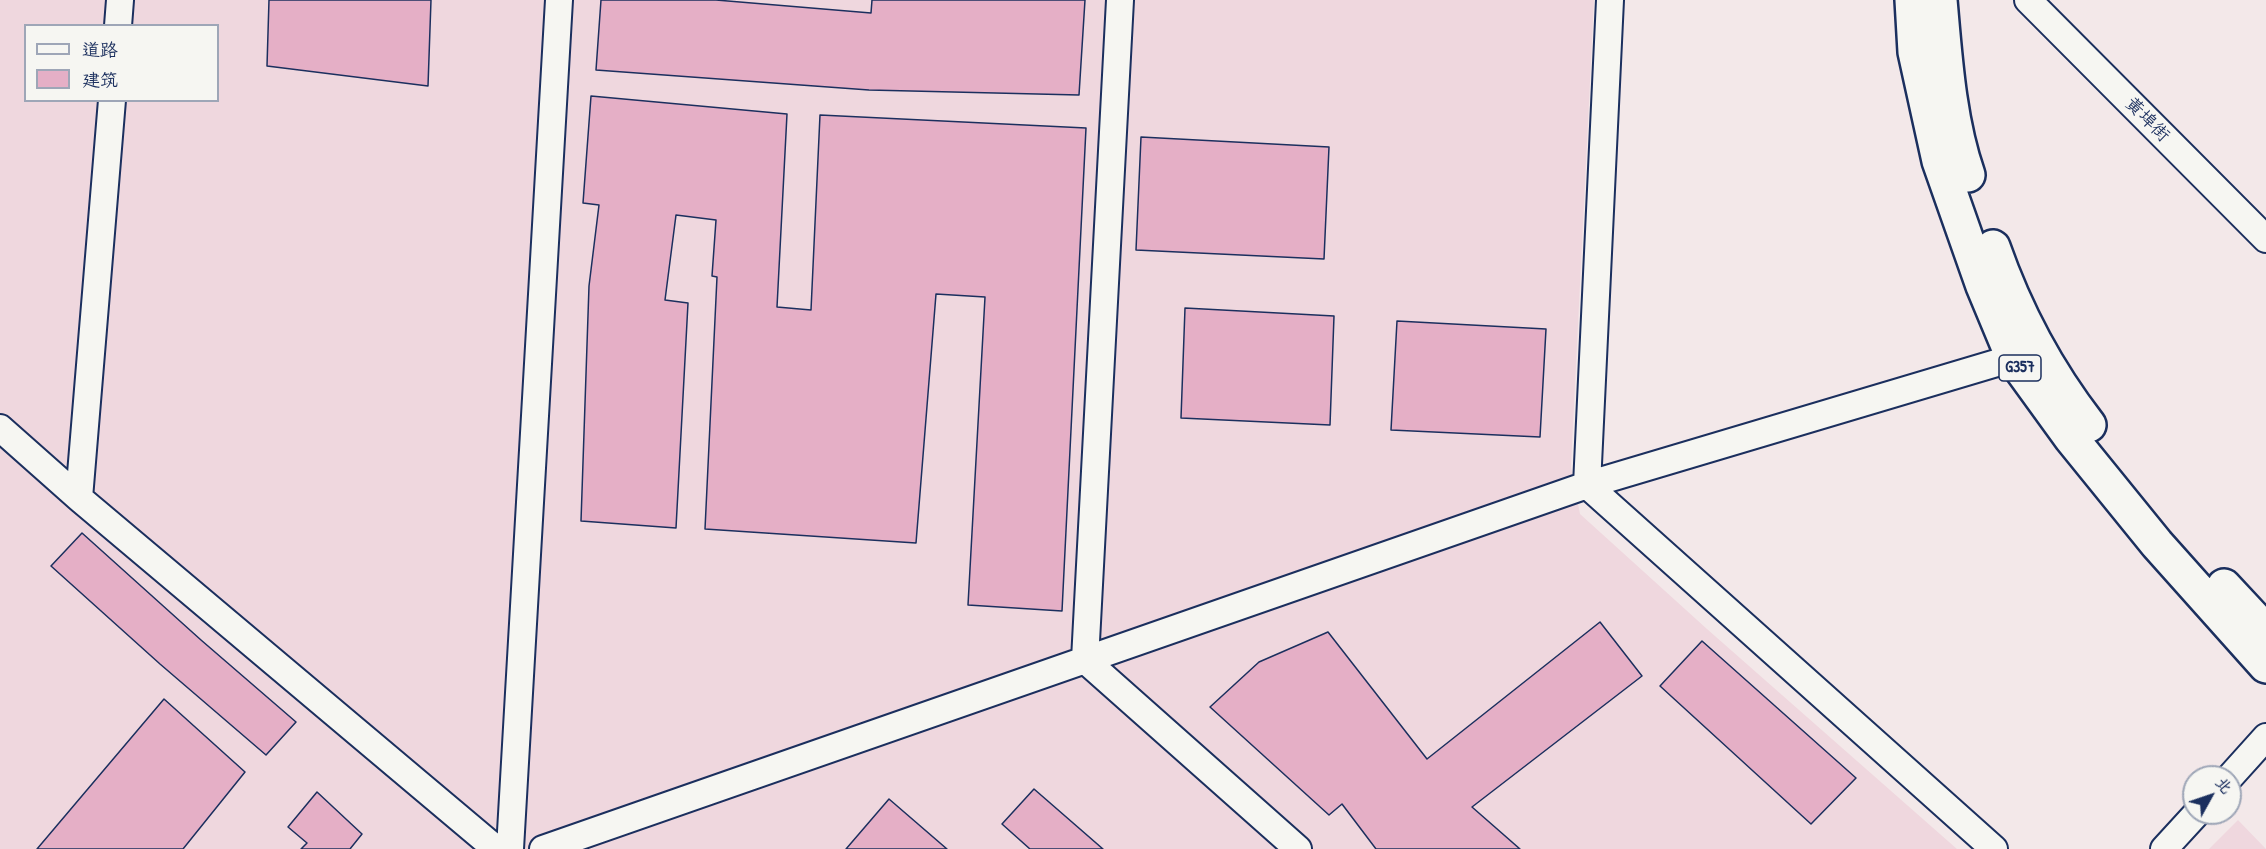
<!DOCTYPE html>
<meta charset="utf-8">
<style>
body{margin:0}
#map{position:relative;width:2266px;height:849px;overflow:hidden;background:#f3e8e9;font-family:"Patrick Hand","LXGW WenKai TC",sans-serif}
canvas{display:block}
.legend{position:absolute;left:24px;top:24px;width:195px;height:78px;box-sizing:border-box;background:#f6f6f2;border:2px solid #9ea6b7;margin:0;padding:8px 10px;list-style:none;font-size:18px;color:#1b2f5e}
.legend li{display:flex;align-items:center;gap:12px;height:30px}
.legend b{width:30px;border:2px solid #9ea6b7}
.north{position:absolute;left:2182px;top:765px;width:60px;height:60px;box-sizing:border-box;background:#f6f6f2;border:2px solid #9ea6b7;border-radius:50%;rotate:50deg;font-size:16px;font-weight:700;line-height:24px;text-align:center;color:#1b2f5e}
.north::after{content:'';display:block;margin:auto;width:21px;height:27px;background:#1b2f5e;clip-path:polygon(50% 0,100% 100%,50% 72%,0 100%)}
</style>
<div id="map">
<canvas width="2266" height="849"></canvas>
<ul class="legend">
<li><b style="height:8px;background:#f6f6f2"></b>道路</li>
<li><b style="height:16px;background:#e5afc6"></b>建筑</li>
</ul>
<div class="north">北</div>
</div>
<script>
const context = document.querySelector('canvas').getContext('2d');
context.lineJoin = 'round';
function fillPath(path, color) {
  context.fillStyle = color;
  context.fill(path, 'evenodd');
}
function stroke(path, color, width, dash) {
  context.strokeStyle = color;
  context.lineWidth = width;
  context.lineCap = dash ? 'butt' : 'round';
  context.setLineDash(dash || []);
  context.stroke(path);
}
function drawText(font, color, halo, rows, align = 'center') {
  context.font = font + ' "Patrick Hand","LXGW WenKai TC",sans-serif';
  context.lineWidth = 4.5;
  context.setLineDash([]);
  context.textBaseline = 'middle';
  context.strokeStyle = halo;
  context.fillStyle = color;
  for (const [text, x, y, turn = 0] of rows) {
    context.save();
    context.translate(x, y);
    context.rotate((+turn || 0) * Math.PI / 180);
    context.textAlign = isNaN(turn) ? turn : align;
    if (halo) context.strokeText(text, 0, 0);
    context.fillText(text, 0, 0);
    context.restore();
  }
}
fillPath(new Path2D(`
 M0,0H1594L1571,467L1580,514L1707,629L1957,849H0ZM26,26H218V100H26Z
 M2238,820L2266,849H2209Z`), '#efd7de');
const building = new Path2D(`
 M269,0H431L428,86L267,66Z
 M601,0H716L871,13L872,0H1085L1079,95L869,90L596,70Z
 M591,96L787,114L777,307L811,310L820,115L1086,128L1062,611L968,605L985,297L936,294L916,543L705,529L717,277L712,276L716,220L676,215L665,300L688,303L676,528L581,521L589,286L599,205L583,203Z
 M1141,137L1329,147L1324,259L1136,250Z
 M1185,308L1334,316L1330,425L1181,418Z
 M1397,321L1546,329L1540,437L1391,430Z
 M82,533L201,640L296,722L266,755L160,664L51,566Z
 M1600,622L1642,676L1472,807L1520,849H1376L1342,804L1329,815L1210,707L1259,662L1328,632L1427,759Z
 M1702,641L1856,778L1811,824L1660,686Z
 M164,699L245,772L183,849H37Z
 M1034,789L1103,849H1030L1002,824Z
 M317,792L362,834L350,849H301L307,843L288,827Z
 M889,799L947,849H846Z`);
fillPath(building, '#e5afc6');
stroke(building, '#1b2f5e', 1.5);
const tertiary = new Path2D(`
 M1120,0L1085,660L1298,849
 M1610,0L1587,485L1994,849
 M2028,0L2266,239
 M118,26L120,0
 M0,428L79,498L496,849
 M79,498L112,100
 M2230,777L2266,737
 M510,849L559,0
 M543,849L1587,485L2030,353
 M2164,849L2197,813`);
const trunk = new Path2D(`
 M1912,0L1915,52L1939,161L1983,286L2013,358L2071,438L2157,544L2266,666
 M1940,0C1945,57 1949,121 1968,175
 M1993,247C2015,310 2048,372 2089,425
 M2224,586L2266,631`);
stroke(tertiary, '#1b2f5e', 30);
stroke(trunk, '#1b2f5e', 38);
stroke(tertiary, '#f6f6f2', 26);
stroke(trunk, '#f6f6f2', 33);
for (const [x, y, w] of [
 [2020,368,42]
]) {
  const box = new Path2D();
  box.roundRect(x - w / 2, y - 13, w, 26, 4.5);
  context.fillStyle = '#f6f6f2';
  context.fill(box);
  stroke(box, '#1b2f5e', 1.5);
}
drawText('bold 16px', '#1b2f5e', null, [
 ["G357",2020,368]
]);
drawText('18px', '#1b2f5e', '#f6f6f2', [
 ["黄埠街",2147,120,45]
]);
</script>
